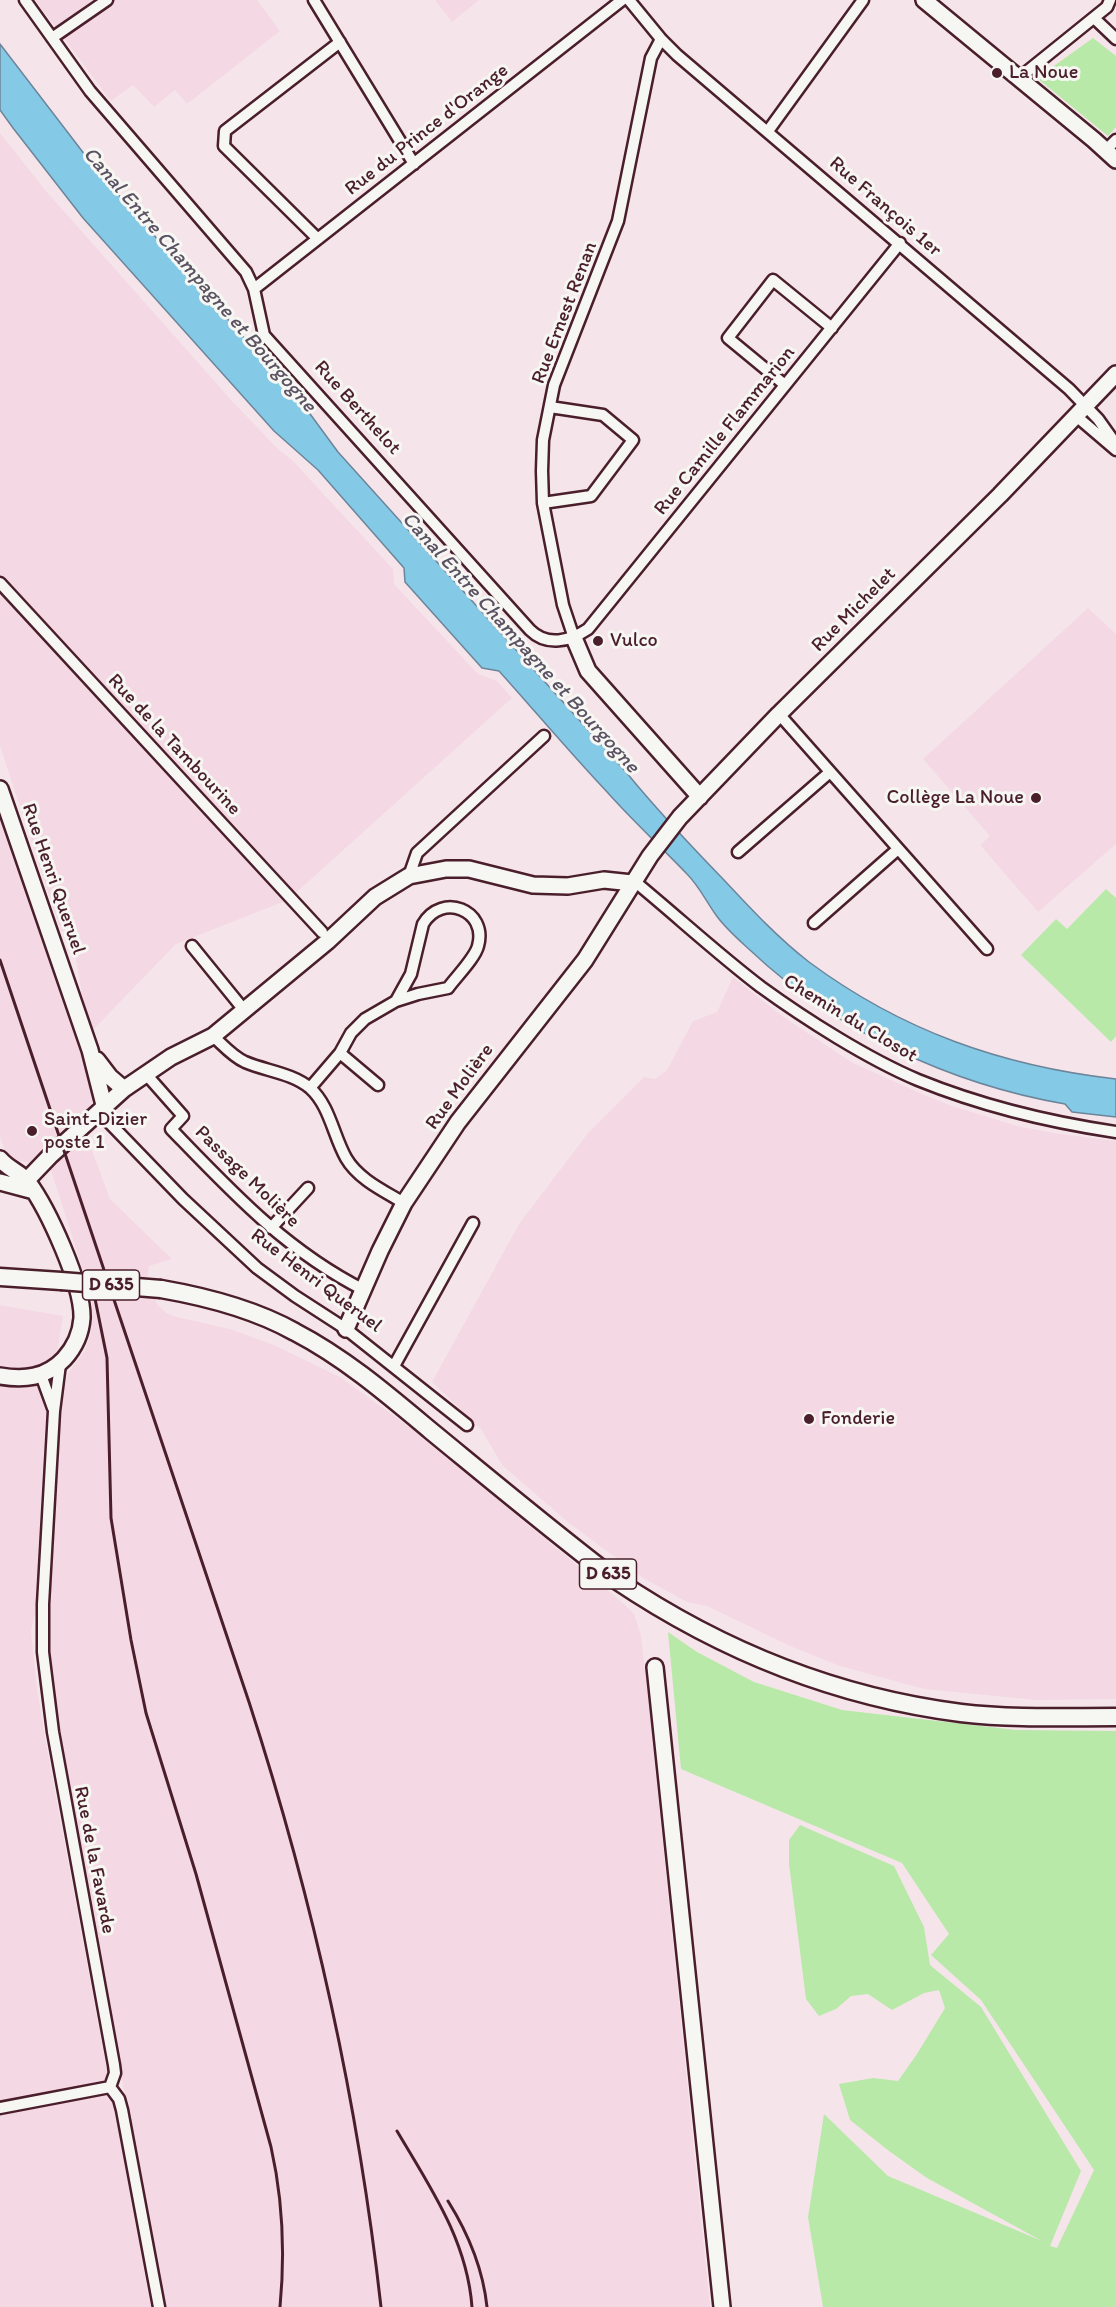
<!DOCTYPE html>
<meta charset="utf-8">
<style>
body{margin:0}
canvas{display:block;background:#f5e5ea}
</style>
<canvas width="1116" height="2307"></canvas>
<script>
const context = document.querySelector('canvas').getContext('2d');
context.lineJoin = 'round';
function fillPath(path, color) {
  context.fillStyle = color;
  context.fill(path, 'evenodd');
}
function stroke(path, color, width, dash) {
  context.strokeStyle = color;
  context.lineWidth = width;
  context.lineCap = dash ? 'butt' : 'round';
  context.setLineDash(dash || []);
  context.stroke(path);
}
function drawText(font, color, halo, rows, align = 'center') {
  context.font = font + ' Itim,sans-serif';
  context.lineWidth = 6;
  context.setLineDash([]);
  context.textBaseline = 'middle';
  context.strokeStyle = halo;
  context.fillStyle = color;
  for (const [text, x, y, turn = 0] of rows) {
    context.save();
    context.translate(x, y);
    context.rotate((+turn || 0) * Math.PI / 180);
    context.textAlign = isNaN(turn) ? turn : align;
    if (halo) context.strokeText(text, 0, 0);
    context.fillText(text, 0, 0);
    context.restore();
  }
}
fillPath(new Path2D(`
 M35,0H257L280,31L187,104L175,90L154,107L133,85L111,101Z
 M435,0H479L452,22Z
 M0,133L46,191L233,402L278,449L292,460L393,569L394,584L478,674L497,681L512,698L288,900L176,944L89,1034L80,1011L84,1006L75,954L66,931H61L0,746Z
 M1088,608L1116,634V844L1038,912L980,845L990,836L923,759Z
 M0,802L94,1084V1096L91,1105L78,1120L81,1131L90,1145L110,1199L172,1259L149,1266L147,1279L157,1304L166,1313L177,1317L230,1329L274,1345L340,1377L412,1429L623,1603L634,1614L641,1636L648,1697L710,2307H164L59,1740L48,1643L47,1604L62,1396L68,1373L84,1352L91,1334L92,1299L44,1148L30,1163L7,1158L0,1136Z
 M733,977L782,1016L853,1063L922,1094L952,1106L1017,1126L1054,1133L1116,1141V1699L1036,1700L924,1689L840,1666L790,1646L707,1606L687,1602L643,1578L569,1523L502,1465L481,1429L432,1382L519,1224L588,1133L644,1077L655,1079L667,1070L693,1021L717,1012Z
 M0,1305L63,1316L45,1428L35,1613L31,1631L37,1689L46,1743L151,2307H0Z`), '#f4d9e4');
fillPath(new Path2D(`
 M1093,38L1116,56V127L1108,136L1037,78Z
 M1106,889L1116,898V1036L1111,1042L1021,955L1056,919L1067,929Z
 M668,1632L697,1652L754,1682L842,1710L1016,1730L1116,1731V2307H823L808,2217L824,2114L888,2176L1042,2241L927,2178L889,2151L850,2120L839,2084L873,2078L898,2081L917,2054L945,2008L939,1990L924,1993L892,2010L868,1994L851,1996L836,2009L819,2016L806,1999L789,1864V1840L800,1825L894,1866L924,1927L930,1965L981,2007L1081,2171L1050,2246L1057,2248L1094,2170L981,2000L931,1955L949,1934L902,1863L681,1769Z`), '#b8e9a8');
const water = new Path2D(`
 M0,44L95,168L305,407L338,452L626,772C657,810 690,845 724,880C751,909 778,938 809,962C902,1031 1002,1066 1116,1079V1117L1072,1112L1065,1104C950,1084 836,1031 751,951C739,940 725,928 716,915C706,901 699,886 687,874C661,847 633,821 608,793C570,753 535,711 499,671L482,668L405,582L404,568L318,470L274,431L83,218L13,128L0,110Z`);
fillPath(water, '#84c9e5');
stroke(water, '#6d859b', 1.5);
const street = new Path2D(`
 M25,0L90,91L246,272L254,289L264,335L530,630C547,647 570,641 588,629L900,243
 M314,0L414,164
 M629,0L661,39L677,55L1069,389L1098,419L1116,444
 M1094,18L1116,39
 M52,38L107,0
 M1019,78L1107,7L1110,0
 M768,131L863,0
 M1106,150L1116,140
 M318,239L224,146L225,131L340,42
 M254,289L622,0
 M785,385L728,338L773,280L832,328
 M1075,415L1116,450
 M543,503L591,496L633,440L603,415L550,407
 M0,583L322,932
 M574,638L563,605L543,503L542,471L543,440L554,385L618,221L651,58L661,39
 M779,714L987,949
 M738,852L830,772
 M409,876L417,853L544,736
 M632,883L639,885C680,919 719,955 761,987C805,1019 868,1059 918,1080C982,1106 1048,1122 1116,1132
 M814,923L898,849
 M192,946L244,1010
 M213,1036C223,1045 232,1056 245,1062C266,1071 292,1073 310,1088C330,1106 333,1135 346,1158C358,1179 384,1191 404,1203
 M340,1053L378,1085
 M145,1073L183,1116L171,1129C231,1191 285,1250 364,1290
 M310,1088L340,1053L351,1033L365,1019L396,1001L411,974L423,924C442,892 488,910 478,946C475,958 456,977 448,988L418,994L396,1001
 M98,1111L183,1199L257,1268L295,1296L346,1329L467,1425
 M271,1228L308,1188
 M60,1364L54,1411L43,1604V1652L53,1732L114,2065L115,2073L110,2087L119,2099L122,2110L159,2307
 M394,1366L473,1223
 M41,1375L53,1408
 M0,2108L110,2087`);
const secondary = new Path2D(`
 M924,0L1094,140L1116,160
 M574,638L588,671L700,797
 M0,789L90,1050L104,1105
 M97,1060L110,1077L124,1089
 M0,1159C8,1169 20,1172 28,1182C48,1209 83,1285 82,1318C81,1333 74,1348 64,1359C46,1378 24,1380 0,1376
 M27,1180L50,1156L124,1089L171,1057L213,1036L328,941L375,897L409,876L446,869H469L533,885L568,886L604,880L632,883
 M0,1182L34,1191
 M346,1329L380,1251L404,1203L458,1122L585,960L650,856L680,817L779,714L1000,495L1116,374
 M655,1667L722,2307`);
const primary = new Path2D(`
 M0,1277L61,1281
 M161,1289C207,1297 254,1309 295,1332C345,1358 388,1395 431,1431C492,1481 553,1532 616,1580C720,1650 836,1697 961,1713C1012,1719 1064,1717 1116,1717`);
stroke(street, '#4a1f2b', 15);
stroke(secondary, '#4a1f2b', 20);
stroke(primary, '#4a1f2b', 21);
stroke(street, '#f6f6f2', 10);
stroke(secondary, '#f6f6f2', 15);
stroke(primary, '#f6f6f2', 16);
stroke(new Path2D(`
 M0,960L249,1702C313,1899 358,2101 381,2307
 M90,1274L107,1358L111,1518L131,1640L146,1713L196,1874L271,2147C283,2200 285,2254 280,2307
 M397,2131C430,2187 467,2240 472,2307
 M448,2201C468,2233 483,2269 487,2307`), '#4a1f2b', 3);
const primaryBridge = new Path2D(`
 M61,1281L161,1289`);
stroke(primaryBridge, '#4a1f2b', 21, []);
stroke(primaryBridge, '#f6f6f2', 16);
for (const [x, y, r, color] of [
 [997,73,6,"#4a1f2b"],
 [598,641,6,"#4a1f2b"],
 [1036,798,6,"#4a1f2b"],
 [32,1131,6,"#4a1f2b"],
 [809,1419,6,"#4a1f2b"]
]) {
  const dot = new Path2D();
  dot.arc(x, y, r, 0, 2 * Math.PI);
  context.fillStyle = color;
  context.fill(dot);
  stroke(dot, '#f6f6f2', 2);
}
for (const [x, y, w] of [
 [111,1285,57],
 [608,1574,57]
]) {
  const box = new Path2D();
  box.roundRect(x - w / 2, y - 15, w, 30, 4.5);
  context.fillStyle = '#f6f6f2';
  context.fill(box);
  stroke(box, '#4a1f2b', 1.5);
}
drawText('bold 18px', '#4a1f2b', null, [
 ["D 635",111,1285],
 ["D 635",608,1574]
]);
drawText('20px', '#4a1f2b', '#f6f6f2', [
 ["La Noue",1009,73],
 ["Vulco",610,641],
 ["Collège La Noue",1024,798,"right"],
 ["Saint-Dizier",44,1120],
 ["poste 1",44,1143],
 ["Fonderie",821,1419]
], 'left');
drawText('20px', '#4a1f2b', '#f6f6f2', [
 ["Rue du Prince d'Orange",427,130,-38],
 ["Rue François 1er",885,207,41],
 ["Rue Ernest Renan",565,313,-69],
 ["Rue Berthelot",357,408,48],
 ["Rue Camille Flammarion",725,431,-51],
 ["Rue Michelet",854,610,-45],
 ["Rue de la Tambourine",174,745,47],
 ["Rue Henri Queruel",53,879,71],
 ["Chemin du Closot",850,1019,31],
 ["Rue Molière",460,1087,-54],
 ["Passage Molière",247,1177,44],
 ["Rue Henri Queruel",316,1281,37],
 ["Rue de la Favarde",94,1860,79]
]);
drawText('italic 21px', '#5b5263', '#f6f6f2', [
 ["Canal Entre Champagne et Bourgogne",199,280,49],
 ["Canal Entre Champagne et Bourgogne",520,643,48]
]);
</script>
